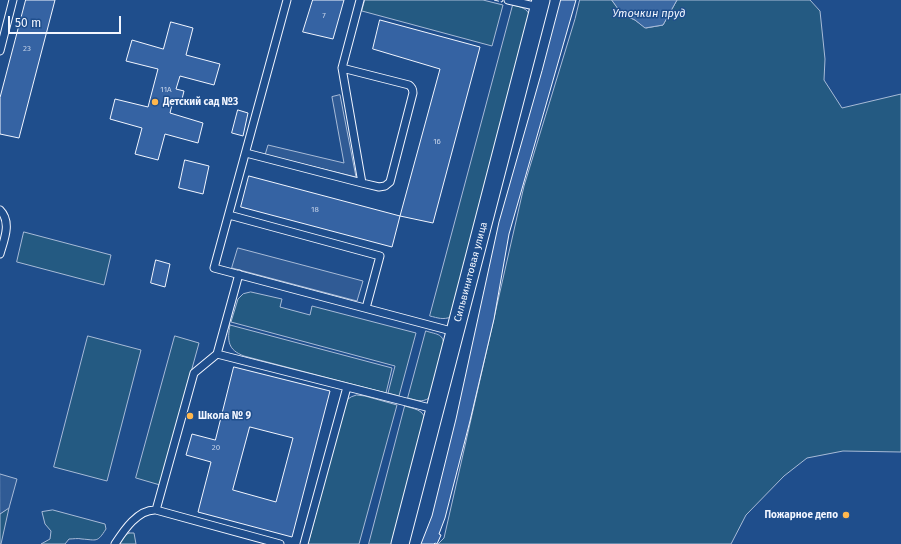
<!DOCTYPE html>
<meta charset="utf-8">
<style>
body{margin:0}
#map{position:relative;width:901px;height:544px;overflow:hidden;background:#1f4e8c;font-family:"Fira Sans",sans-serif}
canvas{display:block}
.scale{position:absolute;left:8px;top:16px;width:113px;height:18px;box-sizing:border-box;border:2px solid #f2f6ff;border-top:0;padding-left:5px;font-size:12px;line-height:14px;white-space:nowrap;color:#f2f6ff;-webkit-text-stroke:3px #1f4e8c;paint-order:stroke}
</style>
<div id="map">
<canvas width="901" height="544"></canvas>
<div class="scale">50 m</div>
</div>
<script>
const context = document.querySelector('canvas').getContext('2d');
context.lineJoin = 'round';
function fillPath(path, color) {
  context.fillStyle = color;
  context.fill(path, 'evenodd');
}
function stroke(path, color, width, dash) {
  context.strokeStyle = color;
  context.lineWidth = width;
  context.lineCap = dash ? 'butt' : 'round';
  context.setLineDash(dash || []);
  context.stroke(path);
}
function drawText(font, color, halo, rows, align = 'center') {
  context.font = font + ' "Fira Sans",sans-serif';
  context.lineWidth = 3;
  context.setLineDash([]);
  context.textBaseline = 'middle';
  context.strokeStyle = halo;
  context.fillStyle = color;
  for (const [text, x, y, turn = 0] of rows) {
    context.save();
    context.translate(x, y);
    context.rotate((+turn || 0) * Math.PI / 180);
    context.textAlign = isNaN(turn) ? turn : align;
    if (halo) context.strokeText(text, 0, 0);
    context.fillText(text, 0, 0);
    context.restore();
  }
}
const green = new Path2D(`
 M365,0H483L503,5L492,46L362,11Z
 M580,0H612L622,14L635,20L646,28L663,25L677,0H810L820,11L825,59L824,80L842,108L901,94V452L843,451L807,458L784,476L746,515L731,544H438L444,538L524,186L575,19Z
 M513,5C521,7 527,8 530,16L451,317C443,320 438,318 430,316Z
 M24,232L111,255L104,285L17,262Z
 M251,292L282,299L280,307L310,315L312,306L416,333L399,396L388,393L395,366L231,322L238,299L243,294Z
 M230,325L392,368L386,393L244,356C228,350 227,341 230,325Z
 M426,331C438,335 444,333 444,348L429,398C422,403 416,400 408,398Z
 M88,336L141,350L107,481L54,467Z
 M175,336L199,343L160,485L136,478Z
 M357,395L365,396L397,405L359,544H308L345,401L351,397Z
 M405,406C413,409 423,409 425,419L393,544H369Z
 M9,508L1,544H0V514Z
 M53,510L105,524L106,529C97,543 97,540 82,539C78,538 73,539 69,539L65,544H41L50,539L51,531L45,524L42,512Z
 M129,533H134L136,544H120C121,538 124,536 129,533Z`);
fillPath(green, '#245a82');
stroke(green, '#a8bbd7', 1);
const parking = new Path2D(`
 M340,95L356,177L265,155L268,145L344,163L332,97Z
 M238,248L363,281L357,301L232,268Z
 M0,474L17,479L9,508L0,514Z`);
fillPath(parking, '#305b95');
stroke(parking, '#a8bbd7', 1);
const water = new Path2D(`
 M612,0H677L663,25L645,28L635,20L622,14Z`);
fillPath(water, '#3b69a3');
stroke(water, '#a8bbd7', 1);
const building = new Path2D(`
 M26,0H55L19,138L0,134V98Z
 M313,0H344L333,39L303,32Z
 M561,0H576L509,234L494,319L470,421L445,518L439,534L441,535L437,544L435,543L434,544H421L432,516L456,419L499,222L542,71Z
 M380,20L480,47L433,223L400,216L440,69L373,49Z
 M171,22L193,28L186,55L220,64L214,85L180,76L176,89L184,91L181,103L173,101L170,113L203,123L198,143L165,134L158,160L135,154L142,128L110,119L115,99L148,107L158,69L126,61L132,40L163,49Z
 M238,110L248,113L243,136L232,133Z
 M185,160L209,166L203,194L179,188Z
 M249,176L400,216L392,247L241,207Z
 M156,260L170,264L165,287L151,283Z
 M234,367L330,391L292,537L198,512L211,462L186,455L192,434L215,440ZM250,427L293,438L276,502L233,490Z`);
fillPath(building, '#3563a3');
stroke(building, '#f2f6ff', 1);
const service = new Path2D(`
 M287,0L214,268L455,332
 M360,0L342,68L362,183
 M508,0L539,7
 M0,51L13,0
 M246,153L362,183L379,187L385,186L390,182L413,93C413,89 412,87 409,85L342,68
 M0,210C12,222 4,240 0,254
 M229,215L380,256L366,308
 M239,274L217,354L194,373L156,510L280,544
 M217,354L434,409
 M115,544C124,530 138,509 156,510
 M304,544L347,387`);
const tertiary = new Path2D(`
 M400,544L541,0`);
stroke(service, '#f2f6ff', 9);
stroke(tertiary, '#f2f6ff', 19);
stroke(service, '#1f4e8c', 7);
stroke(tertiary, '#1f4e8c', 17);
stroke(new Path2D(`
 M494,0L502,2L503,0`), '#f2f6ff', 1, [5, 2]);
for (const [x, y, r, color] of [
 [155,102,4,"#ffb74d"],
 [190,416,4,"#ffb74d"],
 [846,515,4,"#ffb74d"]
]) {
  const dot = new Path2D();
  dot.arc(x, y, r, 0, 2 * Math.PI);
  context.fillStyle = color;
  context.fill(dot);
  stroke(dot, '#1f4e8c', 1.5);
}
drawText('8px', '#c3d1e8', null, [
 ["7",324,16],
 ["23",27,49],
 ["11А",166,90],
 ["16",437,142],
 ["18",315,210],
 ["20",216,448]
]);
drawText('bold 10px', '#f2f6ff', '#1f4e8c', [
 ["Детский сад №3",163,102],
 ["Школа № 9",198,416],
 ["Пожарное депо",838,515,"right"]
], 'left');
drawText('10px', '#f2f6ff', '#1f4e8c', [
 ["Сильвинитовая улица",471,272,-75]
]);
drawText('italic 11px', '#f2f6ff', '#1f4e8c', [
 ["Уточкин пруд",649,14]
]);
</script>
